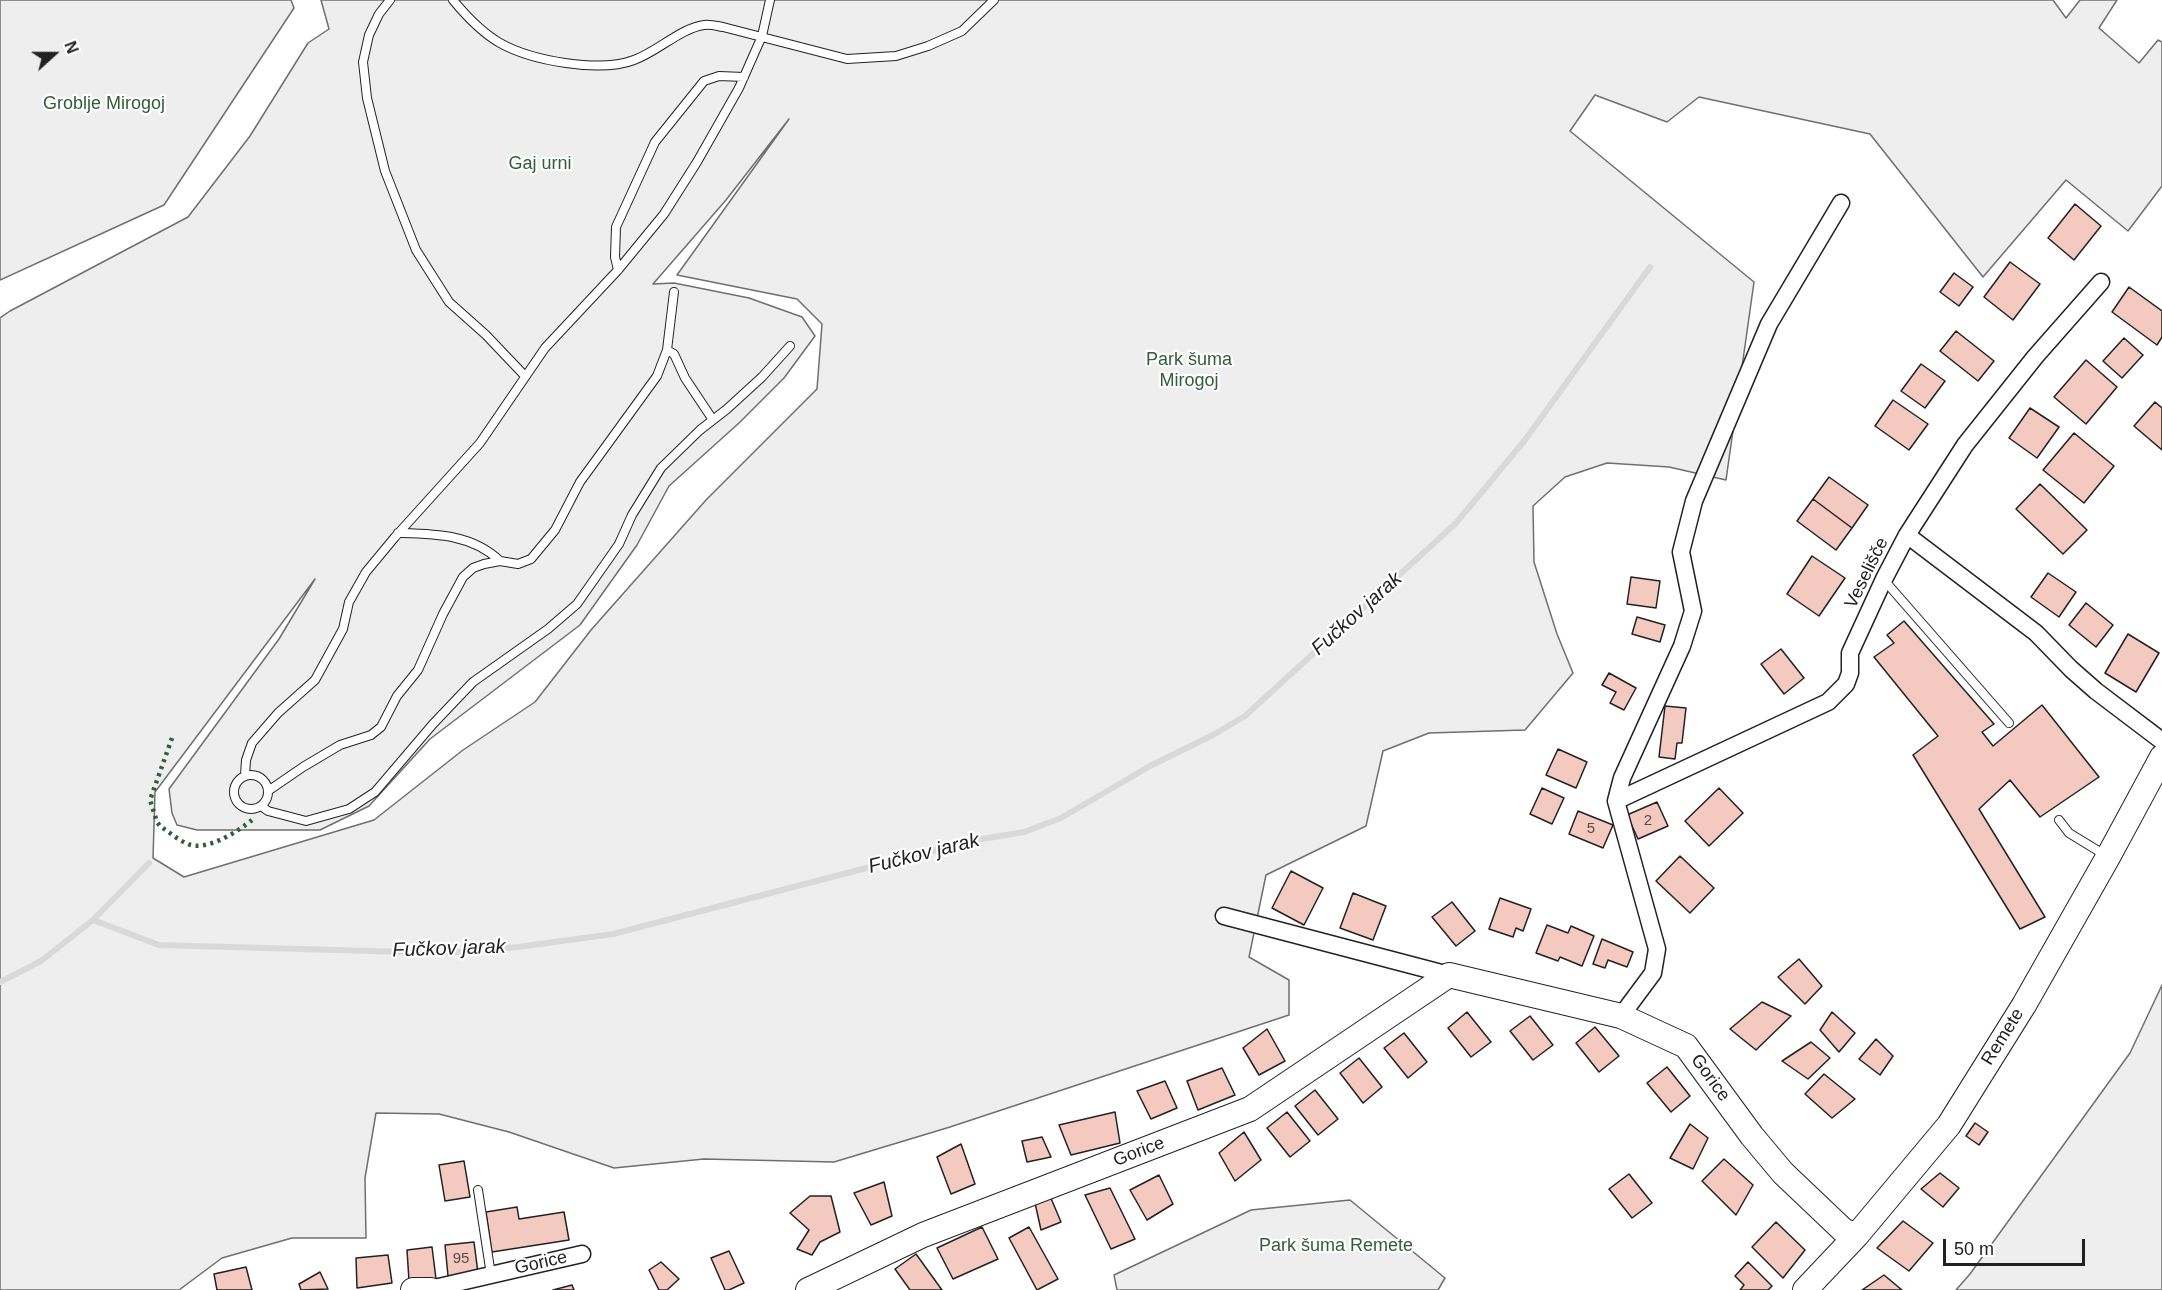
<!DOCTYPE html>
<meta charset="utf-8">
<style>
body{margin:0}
#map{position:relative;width:2162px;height:1290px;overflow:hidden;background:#fff;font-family:Helvetica,sans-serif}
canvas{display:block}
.north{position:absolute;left:24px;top:24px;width:60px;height:60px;-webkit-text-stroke:4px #fff;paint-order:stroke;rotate:69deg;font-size:16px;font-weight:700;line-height:24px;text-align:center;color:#222}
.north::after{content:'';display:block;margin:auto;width:21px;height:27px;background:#222;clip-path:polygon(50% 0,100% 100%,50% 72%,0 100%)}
.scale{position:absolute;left:1943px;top:1239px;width:142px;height:27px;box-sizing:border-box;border:3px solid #222;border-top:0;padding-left:8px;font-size:18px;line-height:21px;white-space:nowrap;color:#222;-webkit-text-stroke:4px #fff;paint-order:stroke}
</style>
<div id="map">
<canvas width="2162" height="1290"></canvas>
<div class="north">N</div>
<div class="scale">50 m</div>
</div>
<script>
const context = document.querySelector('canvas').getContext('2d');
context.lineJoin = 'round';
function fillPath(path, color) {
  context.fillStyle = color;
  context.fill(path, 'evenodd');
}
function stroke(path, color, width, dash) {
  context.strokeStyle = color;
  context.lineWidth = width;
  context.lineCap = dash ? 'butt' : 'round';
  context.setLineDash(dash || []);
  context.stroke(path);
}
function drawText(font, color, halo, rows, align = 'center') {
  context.font = font + ' Helvetica,sans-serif';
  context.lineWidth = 4.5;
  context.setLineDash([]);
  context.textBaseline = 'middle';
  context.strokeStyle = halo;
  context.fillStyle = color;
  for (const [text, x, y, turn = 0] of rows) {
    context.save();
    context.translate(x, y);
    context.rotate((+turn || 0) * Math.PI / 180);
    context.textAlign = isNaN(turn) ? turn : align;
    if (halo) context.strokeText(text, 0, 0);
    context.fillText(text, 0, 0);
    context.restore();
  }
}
const green = new Path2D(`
 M0,0H291L294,8L164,205L0,280Z
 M321,0H2053L2066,18L2080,0H2117L2099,28L2139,63L2158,40L2162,42V186L2128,231L2066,180L1983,277L1870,134L1699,97L1667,122L1595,95L1570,131L1754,282L1726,480L1669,467L1607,463L1565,477L1533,506L1534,562L1557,634L1573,673L1525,730L1429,733L1383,751L1366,826L1266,875L1249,957L1289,980V1015L950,1127L834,1162L704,1159L614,1168L509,1132L439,1114L376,1113L365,1178L366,1238H292L222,1258L179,1290H0V318L10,311L188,217L250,136L308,43L329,29ZM789,119L677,275L797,299L822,324L817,389L706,500L591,630L535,702L463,750L374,820L184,877L153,858L155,792L315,579L279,639L169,789L172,813L177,825L197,830H320L369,806L430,739L580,625L637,545L669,486L739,423L784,378L815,336L802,317L749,298L674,283L653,284L726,200Z
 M2162,985V1290H1956L1970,1274L2130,1053Z
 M1350,1200L1445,1278L1438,1290H1117L1114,1275L1251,1210Z`);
fillPath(green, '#eee');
stroke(green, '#6f6f6f', 1.5);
stroke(new Path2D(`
 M93,920L149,863
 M0,982L41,961L93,920L159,945L443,953L518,947L613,934L970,841L1024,832L1061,818L1150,766L1213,735L1245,716L1456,523L1525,440L1650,267`), '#d9d9d9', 6);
const building = new Path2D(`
 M2075,204L2101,226L2074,260L2048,238Z
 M2010,262L2040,284L2013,320L1984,297Z
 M1954,273L1973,287L1959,306L1940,292Z
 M2129,287L2162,311V337L2157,345L2112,312Z
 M1956,331L1994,361L1978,381L1940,351Z
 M2124,338L2143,355L2122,378L2103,361Z
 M2086,360L2117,387L2086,424L2054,397Z
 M1921,364L1945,381L1925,408L1901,391Z
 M1893,400L1928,424L1909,450L1875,426Z
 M2155,402L2162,408V450L2134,426Z
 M2030,408L2059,427L2037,458L2009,438Z
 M2074,433L2114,466L2084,503L2043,470Z
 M1829,477L1868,505L1852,528L1813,499Z
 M2040,484L2087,530L2063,554L2016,509Z
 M1813,499L1852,528L1836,550L1797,521Z
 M1812,556L1845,578L1819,616L1787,594Z
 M2048,573L2076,592L2059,617L2031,597Z
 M1631,577L1660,581L1656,608L1627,604Z
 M2086,603L2113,625L2096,647L2069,625Z
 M1637,617L1665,625L1660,642L1632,634Z
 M1904,621L1994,724L1982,732L1993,746L2042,705L2099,777L2040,817L2010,780L1979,809L2045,917L2020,929L1913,755L1938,736L1874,657L1894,643L1887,635Z
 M2128,634L2159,653L2136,692L2105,673Z
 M1781,649L1804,678L1784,694L1761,664Z
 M1609,673L1636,688L1624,710L1610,703L1616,692L1602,685Z
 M1665,706L1686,708L1682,743H1677L1675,759L1659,757Z
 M1558,749L1587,762L1576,788L1546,775Z
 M1542,788L1564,798L1552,824L1530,814Z
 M1719,788L1743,813L1709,846L1685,821Z
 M1657,802L1668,826L1638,839L1627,815Z
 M1578,811L1613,825L1603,848L1569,834Z
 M1680,856L1714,888L1690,913L1656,881Z
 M1291,871L1323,888L1304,925L1272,908Z
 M1353,893L1386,906L1373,940L1340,928Z
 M1500,898L1531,909L1523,931L1516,928L1513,937L1489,929Z
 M1452,902L1475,931L1456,946L1432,917Z
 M1547,925L1568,933L1571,926L1594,936L1582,966L1560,957L1558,961L1536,953Z
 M1602,939L1633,952L1627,967L1608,960L1605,968L1593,964Z
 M1799,959L1822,986L1805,1004L1778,977Z
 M1762,1002L1791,1016L1756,1050L1730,1029Z
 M1467,1012L1491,1042L1471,1057L1448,1028Z
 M1832,1012L1855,1033L1839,1052L1820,1030Z
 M1530,1016L1553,1045L1533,1060L1510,1031Z
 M1595,1027L1619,1056L1599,1072L1576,1043Z
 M1267,1029L1285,1061L1259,1075L1243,1048Z
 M1404,1033L1427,1062L1408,1078L1384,1048Z
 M1876,1039L1893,1056L1880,1075L1859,1059Z
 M1811,1042L1830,1058L1808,1079L1782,1061Z
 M1359,1058L1382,1087L1363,1103L1340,1073Z
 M1667,1067L1690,1096L1671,1112L1647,1083Z
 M1222,1068L1235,1095L1198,1110L1187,1081Z
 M1824,1074L1855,1099L1832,1118L1805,1094Z
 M1165,1081L1177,1108L1151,1119L1137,1091Z
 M1315,1090L1338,1119L1318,1135L1295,1106Z
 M1115,1112L1120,1143L1071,1155L1059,1125Z
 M1287,1112L1310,1141L1290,1157L1267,1128Z
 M1975,1123L1988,1132L1979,1145L1966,1136Z
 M1690,1124L1708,1138L1693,1169L1670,1158Z
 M1244,1132L1261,1160L1235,1181L1219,1153Z
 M1042,1137L1051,1157L1027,1162L1022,1141Z
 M961,1144L975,1184L951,1194L937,1157Z
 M1724,1159L1753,1185L1736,1215L1702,1181Z
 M464,1161L470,1197L445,1201L439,1165Z
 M1940,1173L1959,1188L1943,1207L1921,1189Z
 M1629,1174L1652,1203L1632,1218L1609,1189Z
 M1159,1175L1173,1204L1147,1220L1130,1190Z
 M884,1182L892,1216L871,1225L854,1193Z
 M1110,1188L1135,1239L1111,1249L1085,1195Z
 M810,1196H831L840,1232L820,1242L812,1255L797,1249L809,1230L790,1213Z
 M1050,1196L1061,1222L1041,1230L1035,1203Z
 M517,1207L519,1219L564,1212L569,1240L492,1252L486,1212Z
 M1903,1221L1933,1243L1909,1271L1877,1248Z
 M1776,1222L1805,1250L1783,1278L1752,1247Z
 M982,1227L998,1259L953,1279L937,1248Z
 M1029,1227L1058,1279L1037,1290L1009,1238Z
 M474,1242L478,1273L448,1276L445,1245Z
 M432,1247L436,1279L409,1281L407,1250Z
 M729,1251L744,1283L729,1290H725L711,1258Z
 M916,1254L942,1290H910L895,1269Z
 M388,1255L392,1283L357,1288L356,1258Z
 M661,1262L679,1279L667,1290H659L649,1270Z
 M1748,1262L1772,1286L1768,1290H1740L1744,1285L1735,1276Z
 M246,1267L252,1290H217L214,1274Z
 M320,1272L328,1289L301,1290L299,1284Z
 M1884,1275L1902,1290H1862Z
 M572,1285L574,1290H553Z`);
fillPath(building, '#f3c9c0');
stroke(building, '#222', 1.5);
const lane = new Path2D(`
 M390,0L379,14L369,35L363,62L367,98L385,171L416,250L449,302L486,335L525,376
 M453,0C467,17 481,32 500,43C532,61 600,73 634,60C657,52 681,28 704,25C710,24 717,26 723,27L847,59L896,56L928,46L962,31L994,0
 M618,270L615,257L616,227L655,142L704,81L719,76L744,77
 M667,350L674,354L685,378L713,420
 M398,533C435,534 472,534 500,561
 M1884,580L2009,723
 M245,775L246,760L252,743L278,713L315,680L343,629L349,602L366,572L395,537L480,443L545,348L618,270L664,214L697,162L739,88L762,36L770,0
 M234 792a17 17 0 1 1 34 0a17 17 0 1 1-34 0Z
 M268,791L303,767L340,745L371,735L381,727L397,696L418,670L443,614L463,577L473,568L484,564L500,561L518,564L531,559L555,530L580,482L657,376L667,350L674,292
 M261,806L268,811L306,821L349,809L375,792L433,724L473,682L548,629L577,604L619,544L632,515L661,468L700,430L727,409L762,377L790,346
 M2059,820L2069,833L2105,855
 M478,1190L491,1275`);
const street = new Path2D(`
 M1907,535L2036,633L2071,669L2096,691L2162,741
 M1616,801L1828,702L1846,684L1850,673V653L1884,579L1907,535L1965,445L2035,357L2101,282
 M1224,916L1449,975
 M1621,1016L1653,973L1657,949L1616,801L1622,778L1682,646L1693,611L1681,552L1694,501L1769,324L1841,203
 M430,1289L582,1254`);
const secondary = new Path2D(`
 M413,1290H431
 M808,1290L923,1235L1250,1109L1449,975L1621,1016L1686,1046L1752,1136L1783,1173L1844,1231L1857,1235
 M1805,1290L1857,1235L1949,1125L2024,1005L2108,857L2162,757`);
stroke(lane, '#222', 10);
stroke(street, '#222', 19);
stroke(secondary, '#222', 26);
stroke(lane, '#fff', 8);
stroke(street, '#fff', 16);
stroke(secondary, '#fff', 24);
stroke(new Path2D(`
 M172,738L150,800L157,822L160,826C169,832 178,840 188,844C206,852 239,831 252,820`), '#2f5e38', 4.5, [3, 4.5]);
drawText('15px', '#564c4a', null, [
 ["2",1648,821],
 ["5",1591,829],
 ["95",461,1259]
]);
drawText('18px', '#2f5e38', '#fff', [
 ["Groblje Mirogoj",104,104],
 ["Gaj urni",540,164],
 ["Park šuma",1189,360],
 ["Mirogoj",1189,381],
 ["Park šuma Remete",1336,1246]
]);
drawText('18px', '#222', '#fff', [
 ["Veselišče",1867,573,-64],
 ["Remete",2003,1037,-58],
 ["Gorice",1710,1078,54],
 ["Gorice",1139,1152,-21],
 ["Gorice",541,1263,-13]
]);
drawText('italic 20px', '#222', '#fff', [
 ["Fučkov jarak",1357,614,-42],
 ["Fučkov jarak",924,854,-14],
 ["Fučkov jarak",449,949,-2]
]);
</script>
